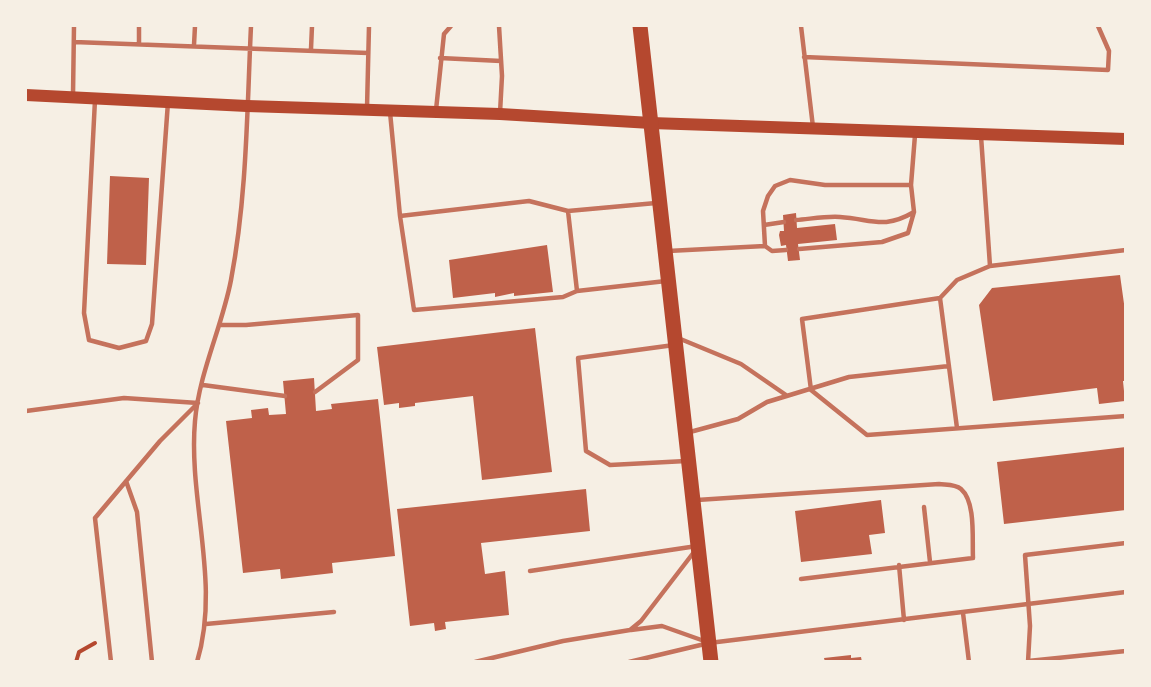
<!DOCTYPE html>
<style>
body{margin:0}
#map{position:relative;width:1151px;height:687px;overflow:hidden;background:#f6efe4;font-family:"Asap Condensed",sans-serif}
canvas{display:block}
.frame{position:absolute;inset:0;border:27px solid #f6efe4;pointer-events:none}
</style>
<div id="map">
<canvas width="1151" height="687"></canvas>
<div class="frame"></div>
</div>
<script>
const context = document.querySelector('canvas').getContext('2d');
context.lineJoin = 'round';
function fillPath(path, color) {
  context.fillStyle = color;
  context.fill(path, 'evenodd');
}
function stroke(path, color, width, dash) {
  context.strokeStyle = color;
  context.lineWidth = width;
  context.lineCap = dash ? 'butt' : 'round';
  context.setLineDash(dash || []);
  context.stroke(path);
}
fillPath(new Path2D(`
 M110,176L149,178L146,265L107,264Z
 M796,213L797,228L835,224L837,240L798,244L800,260L788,261L786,245L781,246L779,235L780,231H784L783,215Z
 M547,245L553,292L514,296V293L495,297V293L453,298L449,260Z
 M1120,275L1126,318V381H1123L1125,401L1099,404L1097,388L993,401L979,305L992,288Z
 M535,328L552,472L482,480L473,396L415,403V406L399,408V403L384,405L377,347Z
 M314,378L316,411L332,409L331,404L378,399L395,556L332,563L333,573L281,579L280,569L243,573L226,421L252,418L251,410L268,408L269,415L286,414L283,381Z
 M1126,447V510L1004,524L997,462Z
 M586,489L590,531L481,543L485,574L505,571L509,615L445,622L446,629L435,631L434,623L410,626L397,509Z
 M881,500L885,533L869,535L872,554L801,562L795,511Z
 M851,655V658L861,657L862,662H825L824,658Z`), '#bf614a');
stroke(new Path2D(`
 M76,662L79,652L95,643`), '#b5482f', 4);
stroke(new Path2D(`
 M499,26L502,76L500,113
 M801,26L813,127
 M74,42L368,53
 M139,43V26
 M194,45L195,26
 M311,49L312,26
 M804,57L1108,70L1109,51L1098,26
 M440,58L501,61
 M73,95L74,26
 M95,100L84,313L89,340L119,348L146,341L152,324L168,102
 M367,108L369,26
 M436,110L444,34L451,26
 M390,112L400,216L414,310L563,297L577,291L666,281
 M981,136L990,266L957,280L940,298L802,319L811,390L867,435L1126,416
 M568,211L577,291
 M400,216L529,201L568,211L656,203
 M796,220C810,219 826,216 840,217C872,219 883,230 914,212
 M764,225L784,222
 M765,246L763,211L768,196L775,186L790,180L825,185H911
 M799,249L882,242L908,233L914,212L911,185L915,135
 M668,251L765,246L772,251L786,250
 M990,266L1126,250
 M940,298L957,428
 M221,325H246L358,315V360L315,392
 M678,338L741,364L786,395
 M674,345L578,358L586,451L610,465L686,461
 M203,385L285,396
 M26,411L124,398L198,403
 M690,432L738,419L767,402L849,377L949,366
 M126,481L137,512L152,662
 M697,500L939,484C946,485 955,484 961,489C976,502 972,539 973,558L801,579
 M924,507L930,562
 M899,565L904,620
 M530,571L697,546
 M963,613L969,662
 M206,624L334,612
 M631,630L662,626L707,642
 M1028,661L1126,651
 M111,662L95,518L160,441L198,403
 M197,662C221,583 188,501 195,421C199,373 222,327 231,280C247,196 247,110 251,26
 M475,662L563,641L630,630L641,621L694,552
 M629,662L709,643L1126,592
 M1028,662L1030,626L1025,555L1126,543`), '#c5725c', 4.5);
stroke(new Path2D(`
 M26,95L247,106L500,114L651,123L1126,139`), '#b5482f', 12);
stroke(new Path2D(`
 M640,26L711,662`), '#b5482f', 15);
</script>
